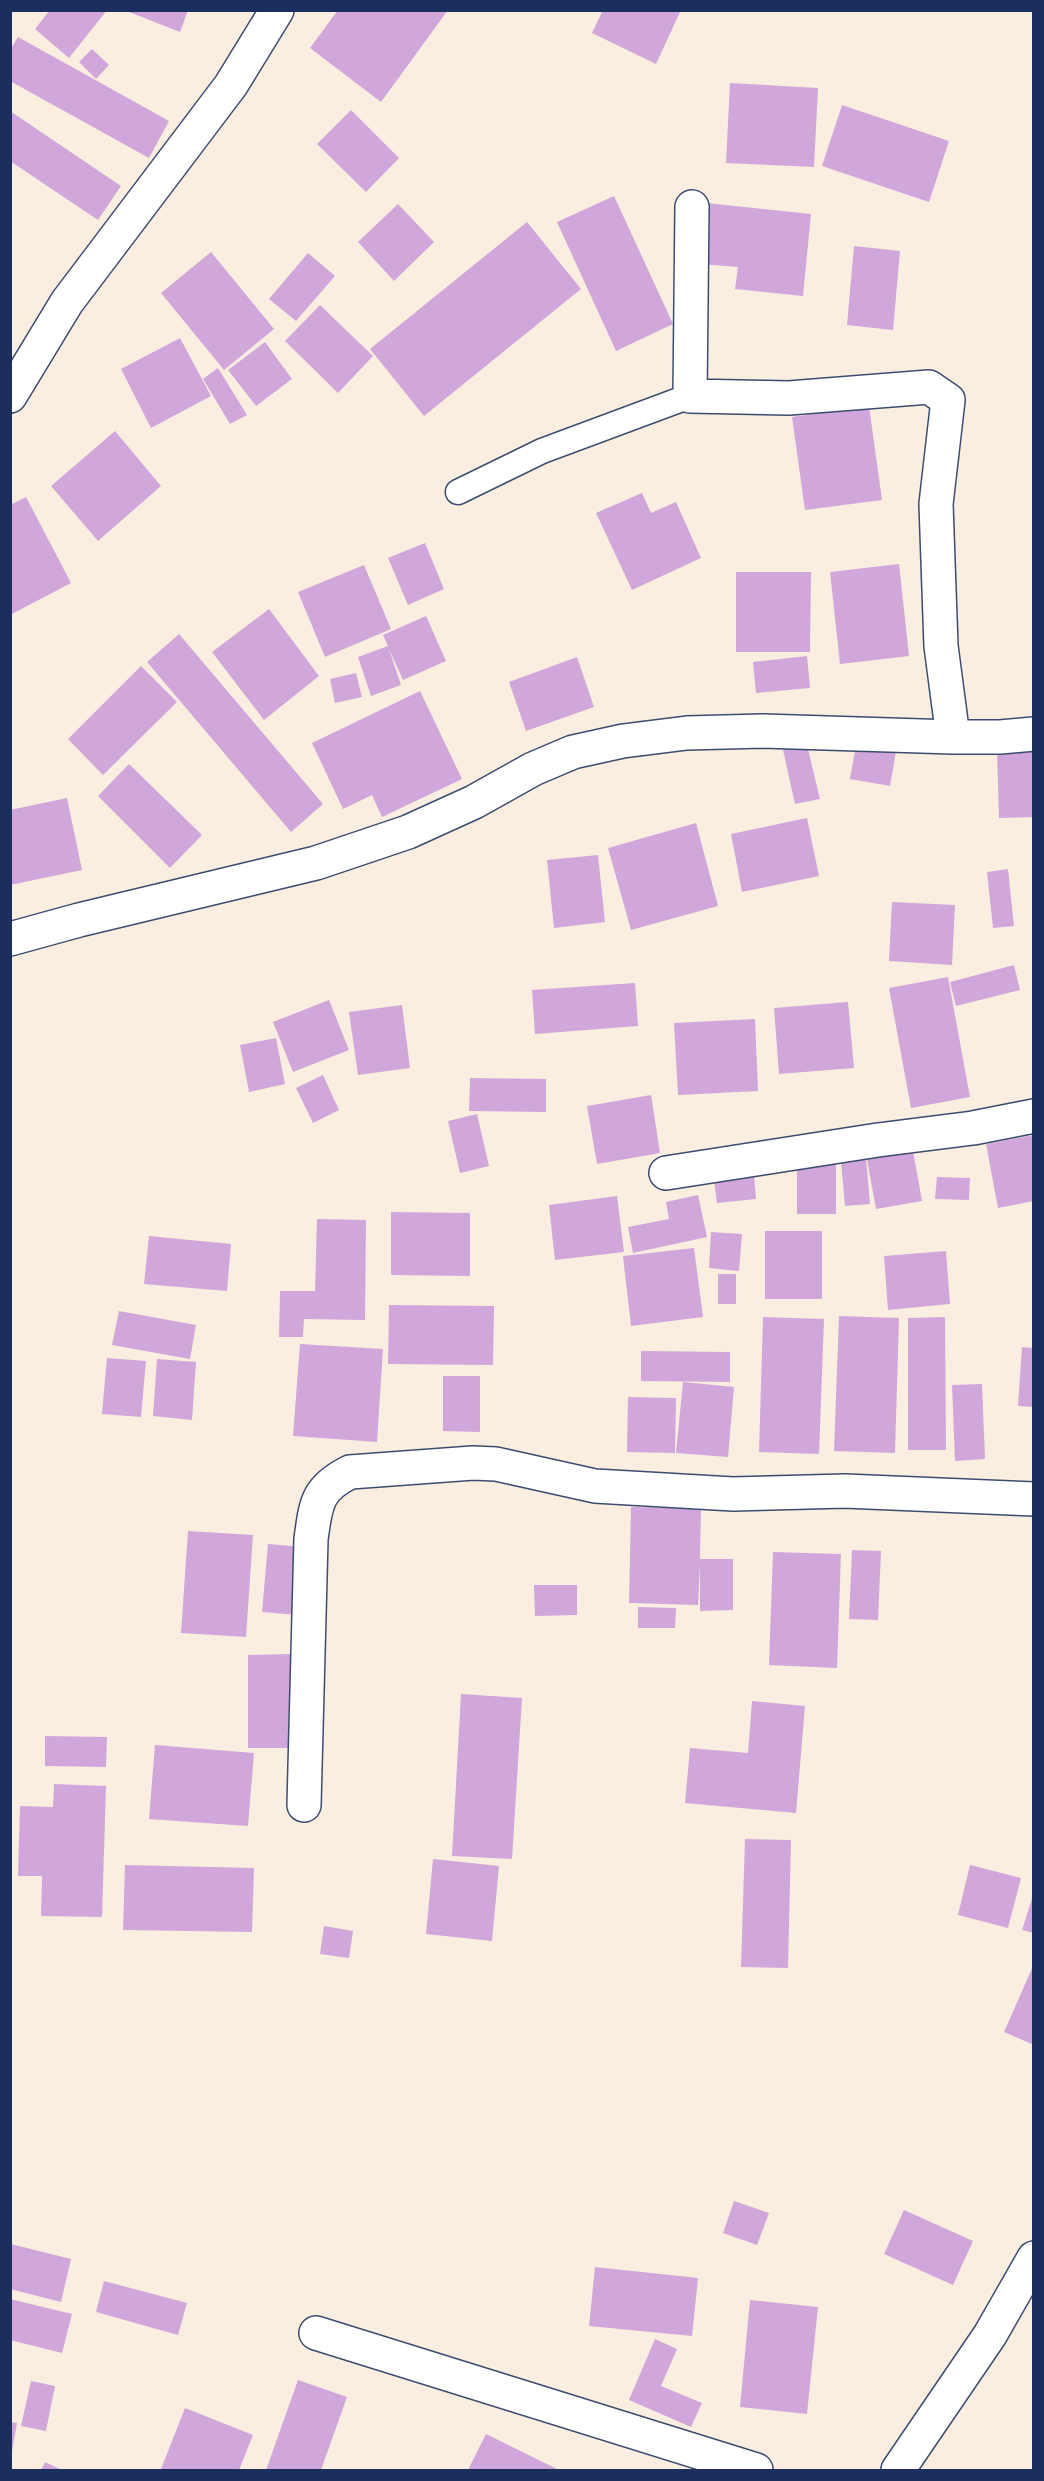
<!DOCTYPE html>
<style>
body{margin:0}
#map{position:relative;width:1044px;height:2481px;overflow:hidden;background:#f9eedf;font-family:Cardo,serif}
canvas{display:block}
.frame{position:absolute;inset:0;border:12px solid #1b2f5e;pointer-events:none}
</style>
<div id="map">
<canvas width="1044" height="2481"></canvas>
<div class="frame"></div>
</div>
<script>
const context = document.querySelector('canvas').getContext('2d');
context.lineJoin = 'round';
function fillPath(path, color) {
  context.fillStyle = color;
  context.fill(path, 'evenodd');
}
function stroke(path, color, width, dash) {
  context.strokeStyle = color;
  context.lineWidth = width;
  context.lineCap = dash ? 'butt' : 'round';
  context.setLineDash(dash || []);
  context.stroke(path);
}
fillPath(new Path2D(`
 M50,10H107L69,58L35,29Z
 M124,10H188L180,32Z
 M338,10H448L381,102L310,48Z
 M603,10H681L656,64L592,33Z
 M18,37L169,121L149,158L10,81V50Z
 M92,49L109,65L96,79L79,62Z
 M730,83L818,88L814,167L726,163Z
 M842,105L949,141L929,202L822,166Z
 M351,110L399,158L366,192L317,144Z
 M10,111L121,186L98,220L10,161Z
 M614,196L673,324L616,351L557,222Z
 M706,203L811,214L803,296L735,289L738,267L700,264Z
 M398,204L434,242L394,281L358,242Z
 M527,222L581,289L424,416L370,349Z
 M854,246L900,251L893,330L847,325Z
 M211,252L274,329L224,370L161,293Z
 M308,253L335,276L296,321L269,299Z
 M320,305L373,356L338,393L285,341Z
 M180,338L211,396L151,428L121,369Z
 M265,342L292,379L256,406L228,370Z
 M218,368L247,415L230,424L203,379Z
 M869,406L882,500L805,510L792,417Z
 M115,431L161,486L98,541L51,486Z
 M642,493L651,513L676,502L701,558L632,590L596,513Z
 M26,497L71,583L10,615V505Z
 M425,543L444,589L408,605L388,558Z
 M899,564L909,656L840,664L830,572Z
 M364,565L391,629L325,657L298,592Z
 M736,572H811L810,652H736Z
 M269,609L319,676L264,720L212,652Z
 M426,616L446,661L403,680L389,649L401,685L371,696L358,657L388,646L383,635Z
 M179,634L323,804L291,832L147,662Z
 M807,656L810,688L756,693L753,662Z
 M577,657L594,707L526,731L509,682Z
 M141,666L177,702L103,775L68,739Z
 M356,673L362,697L335,703L330,679Z
 M420,691L462,779L382,817L372,795L343,809L312,743Z
 M807,745L820,799L795,804L783,750Z
 M856,745L896,751L890,786L850,779Z
 M1034,748V817L999,818L997,749Z
 M129,764L202,835L170,868L98,796Z
 M67,798L82,870L10,885V810Z
 M807,818L819,876L742,892L731,834Z
 M696,823L718,906L631,930L608,848Z
 M598,855L605,922L554,928L547,860Z
 M1008,869L1014,926L993,928L987,872Z
 M892,902L955,905L952,965L889,961Z
 M1014,965L1020,990L956,1006L950,982Z
 M948,977L970,1097L911,1108L889,988Z
 M635,983L638,1026L535,1034L532,990Z
 M329,1000L349,1050L293,1072L273,1022Z
 M848,1002L854,1068L779,1074L774,1008Z
 M402,1005L410,1068L358,1075L349,1012Z
 M755,1019L758,1091L678,1095L674,1023Z
 M276,1038L285,1084L249,1092L240,1045Z
 M323,1075L339,1110L313,1123L296,1088Z
 M470,1078L546,1079V1112L469,1111Z
 M651,1095L660,1153L597,1164L587,1106Z
 M477,1114L489,1166L460,1173L448,1121Z
 M1034,1135V1201L998,1208L986,1144Z
 M912,1145L922,1201L876,1209L866,1154Z
 M866,1158L870,1204L845,1206L841,1161Z
 M797,1164H836V1214H797Z
 M754,1175L756,1199L717,1203L714,1180Z
 M937,1177L970,1178L969,1200L935,1199Z
 M698,1195L707,1237L633,1253L628,1227L669,1219L666,1202Z
 M617,1196L624,1252L555,1260L549,1205Z
 M391,1212L470,1213V1276L391,1275Z
 M317,1219L366,1220L365,1320L304,1319L303,1337H279L280,1291H315Z
 M765,1231H822V1299H765Z
 M711,1232L742,1234L739,1271L709,1268Z
 M149,1236L231,1244L227,1291L144,1284Z
 M694,1248L703,1317L631,1326L623,1256Z
 M946,1251L950,1304L888,1310L884,1256Z
 M718,1274H736V1304H718Z
 M389,1305L494,1306L493,1365L388,1364Z
 M119,1311L196,1325L190,1359L112,1345Z
 M839,1316L899,1318L895,1453L834,1451Z
 M763,1317L824,1319L819,1454L759,1452Z
 M945,1317L946,1450H908V1318Z
 M300,1344L383,1349L377,1442L293,1436Z
 M1022,1347L1034,1348V1407L1018,1406Z
 M641,1351L730,1352V1382L641,1381Z
 M107,1358L146,1361L141,1417L102,1414Z
 M157,1359L196,1362L192,1420L153,1416Z
 M443,1376H480V1432L443,1431Z
 M683,1382L734,1387L728,1457L676,1453Z
 M982,1384L985,1459L955,1461L952,1385Z
 M628,1397L676,1398L675,1453L627,1452Z
 M631,1507L701,1508L700,1559H733V1610L700,1611V1564L698,1605L629,1603Z
 M188,1531L253,1535L246,1637L181,1633Z
 M268,1544L303,1547L298,1615L262,1612Z
 M852,1550L881,1551L878,1620L849,1619Z
 M773,1552L841,1554L837,1668L769,1665Z
 M534,1585H577V1615L535,1616Z
 M638,1607L676,1608L675,1628H638Z
 M290,1654L291,1748H248V1655Z
 M461,1694L522,1698L512,1859L452,1856Z
 M752,1701L805,1706L796,1813L685,1803L690,1748L748,1753Z
 M45,1736L107,1737L106,1767L45,1766Z
 M155,1745L254,1753L248,1826L149,1819Z
 M54,1784L106,1786L102,1917L41,1916L42,1876H18L20,1806L53,1807Z
 M745,1839L791,1840L788,1968L741,1967Z
 M433,1859L499,1866L492,1941L426,1934Z
 M125,1865L254,1868L252,1932L123,1930Z
 M970,1865L1021,1878L1008,1928L958,1915Z
 M1034,1892V1933L1022,1930Z
 M324,1926L353,1931L349,1958L320,1954Z
 M1034,1964V2045L1004,2032Z
 M734,2201L769,2213L757,2245L723,2233Z
 M904,2210L973,2241L953,2285L884,2254Z
 M11,2244L71,2259L61,2302L10,2289Z
 M595,2267L698,2278L692,2336L589,2326Z
 M104,2281L187,2303L178,2335L96,2312Z
 M10,2299L72,2314L62,2353L10,2340Z
 M750,2300L818,2307L807,2414L740,2407Z
 M655,2339L677,2349L661,2386L702,2403L691,2427L629,2400Z
 M298,2380L347,2397L321,2470H266Z
 M31,2381L55,2386L46,2431L21,2426Z
 M185,2408L253,2435L239,2470H166L161,2469Z
 M10,2422L17,2423L12,2451H10Z
 M486,2434L559,2470H468Z
 M45,2462L62,2470H41Z`), '#d1a7db');
const service = new Path2D(`
 M458,492L542,451L690,396`);
const minor = new Path2D(`
 M692,207L690,396L789,398L929,387L948,400L936,504L941,646L953,737
 M10,396L67,302L231,85L277,10
 M10,939L79,920L316,863L408,832L474,802L533,769L573,752L623,741L687,733L763,731L953,737H1000L1034,734
 M666,1173L878,1140L973,1128L1034,1116
 M304,1805L311,1539C316,1504 316,1489 350,1472L473,1463L496,1464L595,1486L733,1494L845,1491L1034,1499
 M316,2333L756,2470
 M898,2470L990,2335L1034,2258`);
stroke(service, '#3c4c71', 27);
stroke(minor, '#3c4c71', 36);
stroke(service, '#fff', 24);
stroke(minor, '#fff', 33);
</script>
